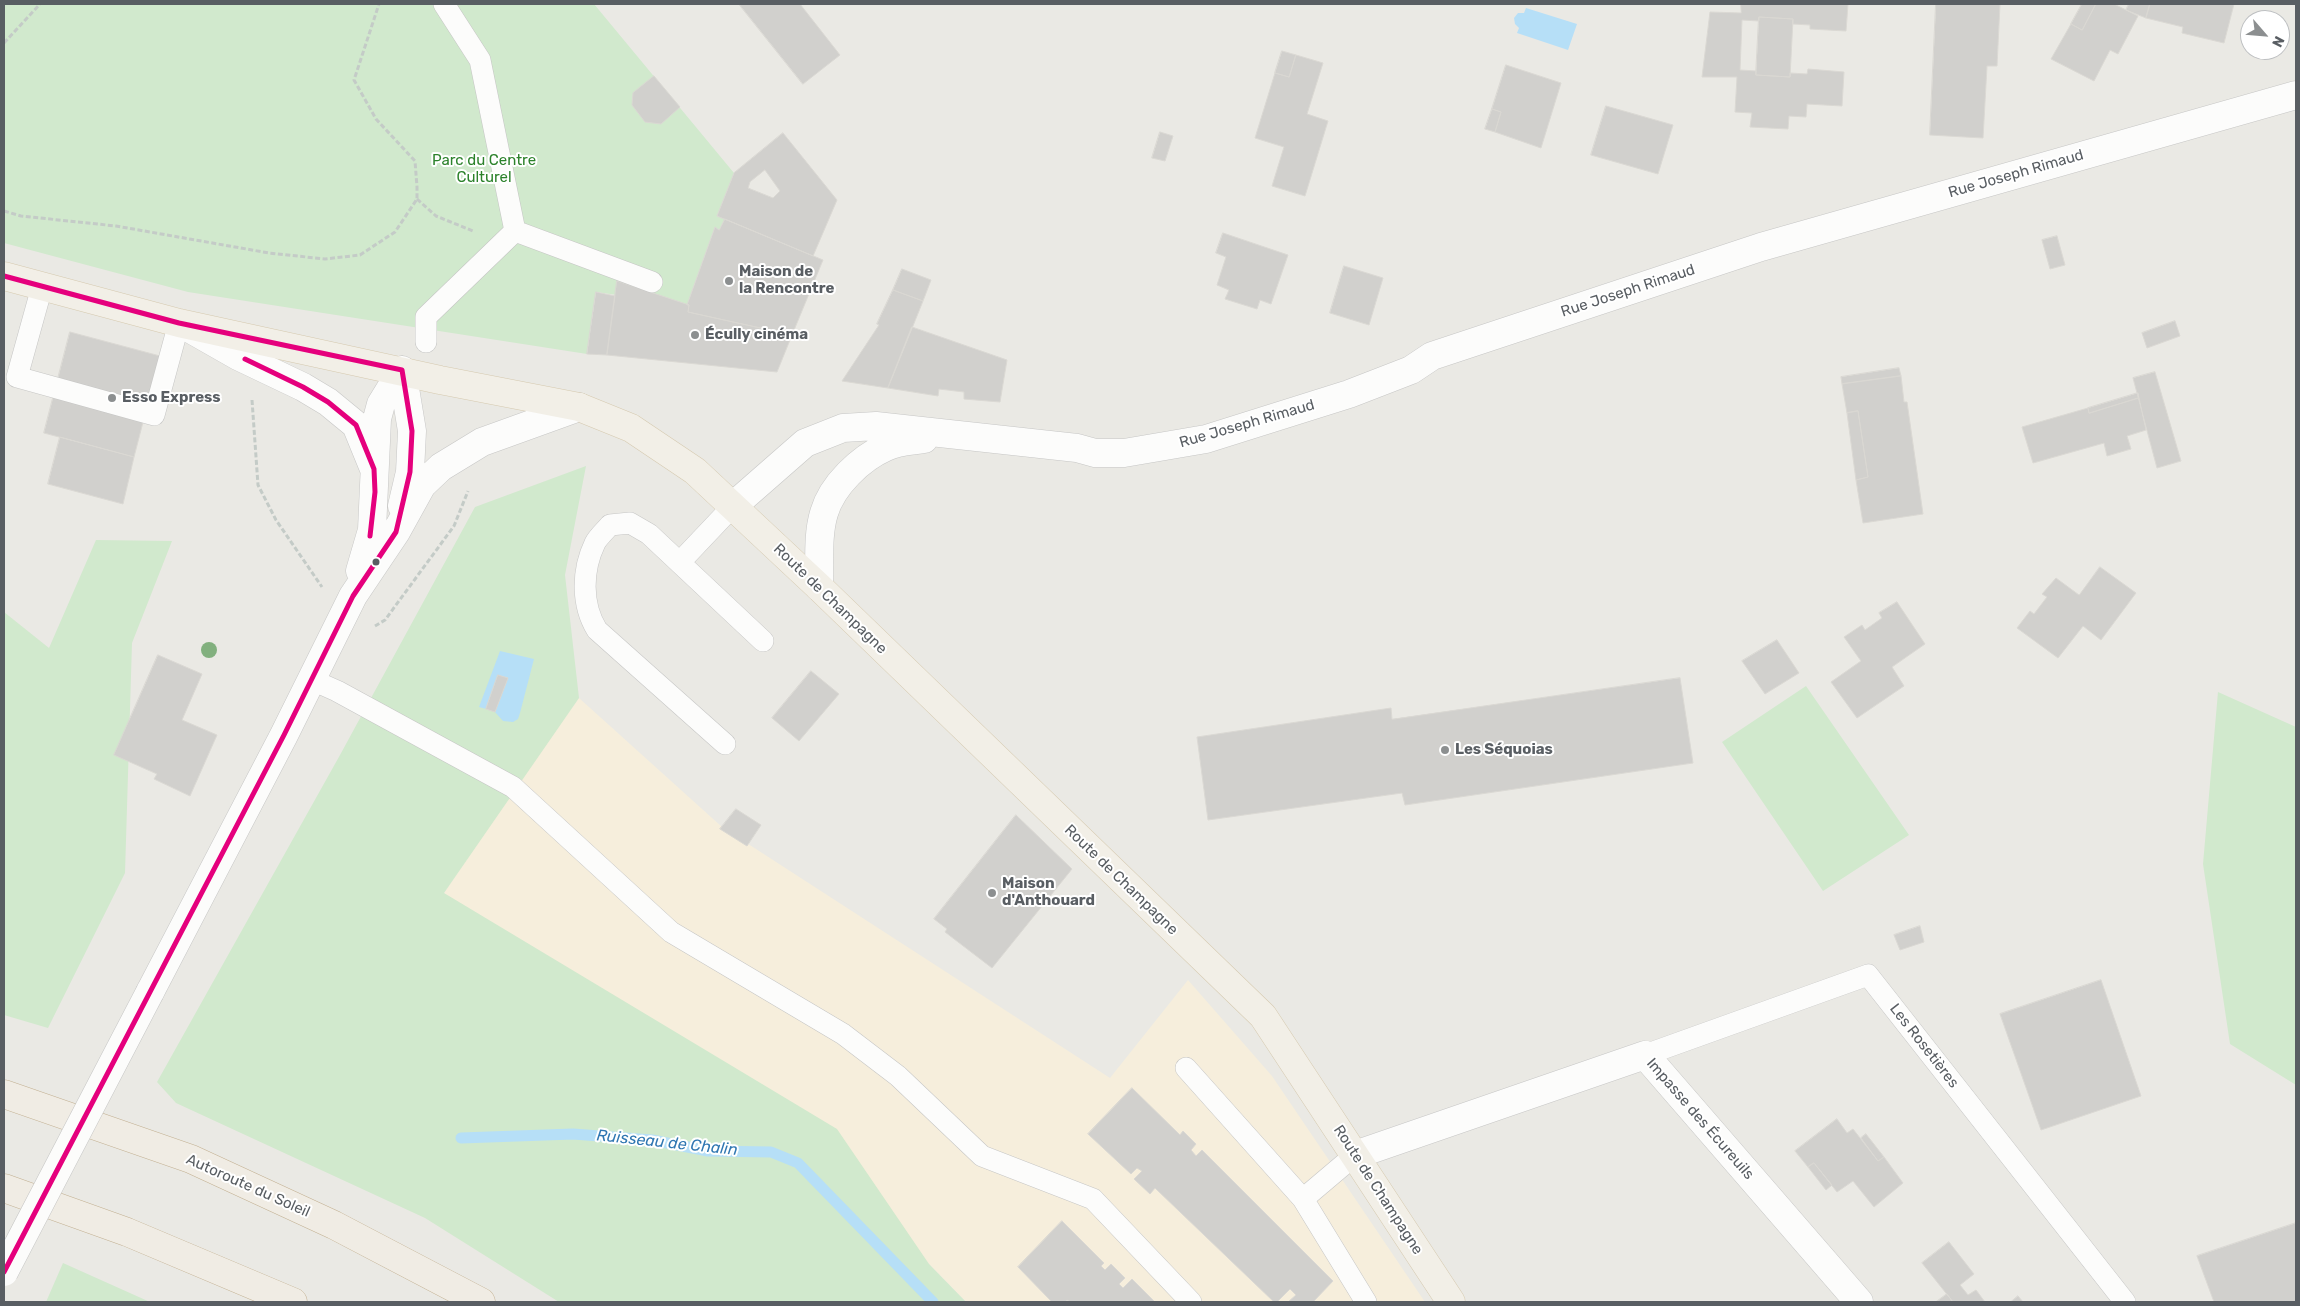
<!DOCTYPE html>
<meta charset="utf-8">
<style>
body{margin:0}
#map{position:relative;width:2300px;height:1306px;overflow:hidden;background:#eae9e4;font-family:Rubik,sans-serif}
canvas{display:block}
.frame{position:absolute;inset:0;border:5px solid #595e63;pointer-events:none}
.north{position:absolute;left:2240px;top:10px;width:50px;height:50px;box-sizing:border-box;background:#fff;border:1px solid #bdbfc1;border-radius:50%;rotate:117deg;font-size:14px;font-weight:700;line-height:20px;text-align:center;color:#595e63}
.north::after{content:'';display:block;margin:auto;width:18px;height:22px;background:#8c8f90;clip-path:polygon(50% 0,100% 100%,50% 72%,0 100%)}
</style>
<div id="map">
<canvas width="2300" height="1306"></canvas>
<div class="frame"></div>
<div class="north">N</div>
</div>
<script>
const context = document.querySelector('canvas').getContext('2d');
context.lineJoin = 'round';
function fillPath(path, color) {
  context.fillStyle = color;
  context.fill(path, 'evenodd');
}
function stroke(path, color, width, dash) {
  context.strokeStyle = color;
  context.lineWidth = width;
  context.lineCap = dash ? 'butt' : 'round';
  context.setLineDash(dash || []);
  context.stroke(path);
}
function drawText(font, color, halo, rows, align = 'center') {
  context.font = font + ' Rubik,sans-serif';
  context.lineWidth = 4;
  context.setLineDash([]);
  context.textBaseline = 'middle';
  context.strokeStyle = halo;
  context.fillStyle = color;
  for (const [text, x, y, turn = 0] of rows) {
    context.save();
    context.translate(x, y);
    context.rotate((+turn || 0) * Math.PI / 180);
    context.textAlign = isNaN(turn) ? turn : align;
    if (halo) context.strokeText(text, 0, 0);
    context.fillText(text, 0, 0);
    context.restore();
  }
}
fillPath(new Path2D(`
 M579,698L722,827L1110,1078L1188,980L1272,1076L1425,1302H966L929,1264L444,893L513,787Z`), '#f6eedc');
fillPath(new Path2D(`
 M4,4H594L734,173L717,216L725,219L719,230L715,227L687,305L596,292L587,354L188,292L4,243Z
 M586,466L565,575L579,698L444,893L837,1129L929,1264L966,1302H559L425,1218L176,1103L157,1082L340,755L475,507Z
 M96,540L172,541L132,643L125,873L48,1028L4,1015V612L49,648Z
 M1806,686L1909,835L1823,891L1722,742Z
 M2218,692L2296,727V1085L2230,1044L2203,864Z
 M63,1263L150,1302H46Z`), '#d1e9cd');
fillPath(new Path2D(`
 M1526,8L1577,24L1568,50L1517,33L1519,28L1515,24L1514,18L1518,13H1524Z
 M500,651L534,659L520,713L518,719L513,722L503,721L495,712L508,678L498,676L486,709L479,707Z`), '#b6dff7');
stroke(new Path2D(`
 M461,1138L573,1134L652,1140L708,1151L771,1152L798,1163L933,1302`), '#b6dff7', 11);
const building = new Path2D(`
 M739,4H800L840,55L803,84Z
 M1741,4H1848L1846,31L1810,29V25L1793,24V19L1759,17V21L1742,20L1740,70L1756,71V75L1790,77V73L1807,74L1808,69L1844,72L1842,106L1807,104L1806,117L1789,116L1788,129L1750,127L1752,113L1735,112L1737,77H1702L1710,12L1741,13Z
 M1936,4H2000L1997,66H1987L1983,138L1930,135Z
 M2082,4H2096L2082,30L2071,24Z
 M2096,4H2114L2138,16L2118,54L2110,50L2094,81L2051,59L2071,24L2082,30Z
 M2129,4H2150L2146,18L2126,10Z
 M2150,4H2234L2224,43L2182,33L2183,27L2146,18Z
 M1759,17L1793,19L1790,77L1756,75Z
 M1282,51L1296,55L1289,77L1275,73Z
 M1296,55L1323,63L1307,114L1328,121L1305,196L1272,186L1284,147L1255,138L1275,73L1289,77Z
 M1506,65L1561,83L1541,148L1495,132L1501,112L1492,109Z
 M654,76L680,107L661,124L645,122L632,105L633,93Z
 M1606,106L1673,125L1658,174L1591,155Z
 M1492,109L1501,112L1495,132L1485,129Z
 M1160,132L1173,136L1165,161L1152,158Z
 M783,133L837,200L813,256L717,216L734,173ZM765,170L780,191L773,198L748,188L750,182Z
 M725,219L823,260L792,335L688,312L689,305H687L715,227L719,230Z
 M1223,233L1288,255L1271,304L1260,300L1257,309L1225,299L1229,290L1217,285L1226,257L1216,253Z
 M2057,236L2065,265L2050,269L2042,240Z
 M1344,266L1383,278L1369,325L1330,313Z
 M902,269L931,280L923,301L893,290Z
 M617,281L689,305L688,312L792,335L777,372L607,355Z
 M893,290L923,301L888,388L842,381L879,325L877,324Z
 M596,292L615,296L607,355L587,354Z
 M2175,321L2180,336L2147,348L2142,333Z
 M912,327L1007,360L1000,402L964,399V392L939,389L938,396L888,388Z
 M70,332L160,356L134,457L44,433Z
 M1899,368L1901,376L1842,384L1841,377Z
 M2155,372L2181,461L2157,468L2133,378Z
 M1901,376L1904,402H1907L1923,514L1863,523L1856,480L1868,477L1858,411L1847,413L1842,384Z
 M2138,393L2139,398L2089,413L2088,408Z
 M2139,398L2146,430L2127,436L2131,449L2107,456L2104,443L2033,463L2022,427L2088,408L2089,413Z
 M1858,411L1868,477L1856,480L1847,413Z
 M60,437L134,457L123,504L48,484Z
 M2100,567L2136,593L2101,640L2083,626L2058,658L2017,628L2030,611L2034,614L2047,597L2042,594L2056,578L2079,595Z
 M1897,602L1925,644L1892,667L1904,686L1857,718L1831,682L1861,661L1844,637L1862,625L1865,630L1882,618L1879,613Z
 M1777,640L1799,673L1765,694L1742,661Z
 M158,655L202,674L182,720L217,735L190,796L154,779L157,774L114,755Z
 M811,671L839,694L799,741L772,718Z
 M498,675L508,678L495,712L486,709Z
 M1680,678L1693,763L1405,805L1402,793L1208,820L1197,737L1391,708L1392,719Z
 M736,809L761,825L747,846L720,829Z
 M1016,815L1072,869L992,968L945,932L947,929L934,919Z
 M1920,926L1924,942L1900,950L1894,935Z
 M2101,980L2141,1096L2041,1130L2000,1014Z
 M1132,1088L1180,1135L1183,1131L1196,1144L1191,1150L1196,1156L1202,1150L1333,1281L1313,1302H1288L1296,1295L1290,1289L1277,1302H1274L1155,1188L1150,1194L1134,1179L1142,1171L1137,1168L1131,1174L1088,1134Z
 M1837,1119L1847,1133L1853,1129L1878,1161L1884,1157L1903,1183L1874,1207L1853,1181L1837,1192L1814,1163L1808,1167L1795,1151Z
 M1866,1134L1884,1157L1878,1161L1861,1138Z
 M1814,1163L1832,1185L1826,1190L1808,1167Z
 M1062,1221L1104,1263L1101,1266L1105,1270L1111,1264L1125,1278L1119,1284L1123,1288L1132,1279L1155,1302H1070L1067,1300L1065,1302H1052L1018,1267Z
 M2296,1223V1302H2214L2197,1256Z
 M1949,1242L1974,1274L1960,1285L1968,1295L1976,1290L1985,1302H1953L1922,1263Z
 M1947,1294L1953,1302H1936Z
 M2018,1296L2023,1302H2011Z`);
fillPath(building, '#d1d0cd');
stroke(building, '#dad8d3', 1);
const service = new Path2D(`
 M515,231L652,282
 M42,287L17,377L154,415L179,323
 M426,342V317L515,231L480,60L444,4
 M680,562L733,506
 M310,679L337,691L513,787L671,932L843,1034L898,1076L982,1156L1093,1199L1191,1302
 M725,744L597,630C581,604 582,570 595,543C598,537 605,531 610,525L630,523L649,534L763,641
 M1645,1055L1868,975L2125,1302
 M1186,1068L1303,1199L1366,1302
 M1303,1199L1355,1155`);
const minor = new Path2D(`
 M187,327L238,356L303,387L328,402L356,425L374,469
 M402,370L412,431L410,472L402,506
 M733,506L805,443L843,428L876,426L1077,448L1095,453H1124L1206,439L1349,394L1411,370L1432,356L1761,247L2296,95
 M360,571L372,530L377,419L381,404L402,370
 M819,587C820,563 817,536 824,513C832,485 861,458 886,447C898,441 912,441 924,439
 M150,992L284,735L353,596L396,532L422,485L441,467L482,442L579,407
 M1355,1155L1645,1055L1859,1302`);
const primary = new Path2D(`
 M4,276L179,323L440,380L579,407L631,428L695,471L819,587L1263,1016L1451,1302`);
const trunk = new Path2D(`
 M4,1094L191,1159L334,1225L481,1302
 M4,1188L127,1232L293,1302`);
stroke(service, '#c6c6c5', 22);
stroke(minor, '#c6c6c5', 29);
stroke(primary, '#d5c9af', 29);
stroke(trunk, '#c2b092', 29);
stroke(new Path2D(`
 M4,43L40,4
 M417,199L436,216L473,231
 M4,211L21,216L116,226L269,253L325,259L360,255L395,232L417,199V187L415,161L376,119L354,80L379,4
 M252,400L258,485L276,520L322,587
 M375,626L385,620L454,526L468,491`), '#c4cbc7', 3, [5, 2.5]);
stroke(service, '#fcfcfb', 21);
stroke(minor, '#fcfcfb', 28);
stroke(primary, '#f2efe7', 28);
stroke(trunk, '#f0ece4', 28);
const minorBridge = new Path2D(`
 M4,1272L150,992`);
stroke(minorBridge, '#c6c6c5', 29, []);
stroke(minorBridge, '#fcfcfb', 28);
stroke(new Path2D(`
 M4,276L179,323L402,370L412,431L410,472L396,532L353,596L284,735L4,1272
 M245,359L303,387L328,402L356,425L374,469L375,492L370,536`), '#e5007d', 5);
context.fillStyle = '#82b07e';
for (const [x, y] of [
 [209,650]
]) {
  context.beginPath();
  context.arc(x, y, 8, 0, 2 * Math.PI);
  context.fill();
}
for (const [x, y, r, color] of [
 [729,281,5,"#8c8f90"],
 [695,335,5,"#8c8f90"],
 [112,398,5,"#8c8f90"],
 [376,562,4.5,"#595e63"],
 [1445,750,5,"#8c8f90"],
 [992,893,5,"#8c8f90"]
]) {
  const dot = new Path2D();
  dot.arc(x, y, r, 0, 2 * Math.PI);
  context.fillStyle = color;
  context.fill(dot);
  stroke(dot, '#fff', 2);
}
drawText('15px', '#2c822b', '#fff', [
 ["Parc du Centre",484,161],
 ["Culturel",484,178]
]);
drawText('15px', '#595e63', '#fff', [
 ["Rue Joseph Rimaud",2016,174,-16],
 ["Rue Joseph Rimaud",1628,291,-18],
 ["Rue Joseph Rimaud",1247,424,-16],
 ["Route de Champagne",830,599,44],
 ["Route de Champagne",1121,880,44],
 ["Les Rosetières",1924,1046,52],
 ["Impasse des Écureuils",1700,1119,49],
 ["Autoroute du Soleil",248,1186,24],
 ["Route de Champagne",1378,1190,57]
]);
drawText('bold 15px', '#595e63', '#fff', [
 ["Maison de",739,272],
 ["la Rencontre",739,289],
 ["Écully cinéma",705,335],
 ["Esso Express",122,398],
 ["Les Séquoias",1455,750],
 ["Maison",1002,884],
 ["d'Anthouard",1002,901]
], 'left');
drawText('italic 16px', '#3077b2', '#fff', [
 ["Ruisseau de Chalin",667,1143,6]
]);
</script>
